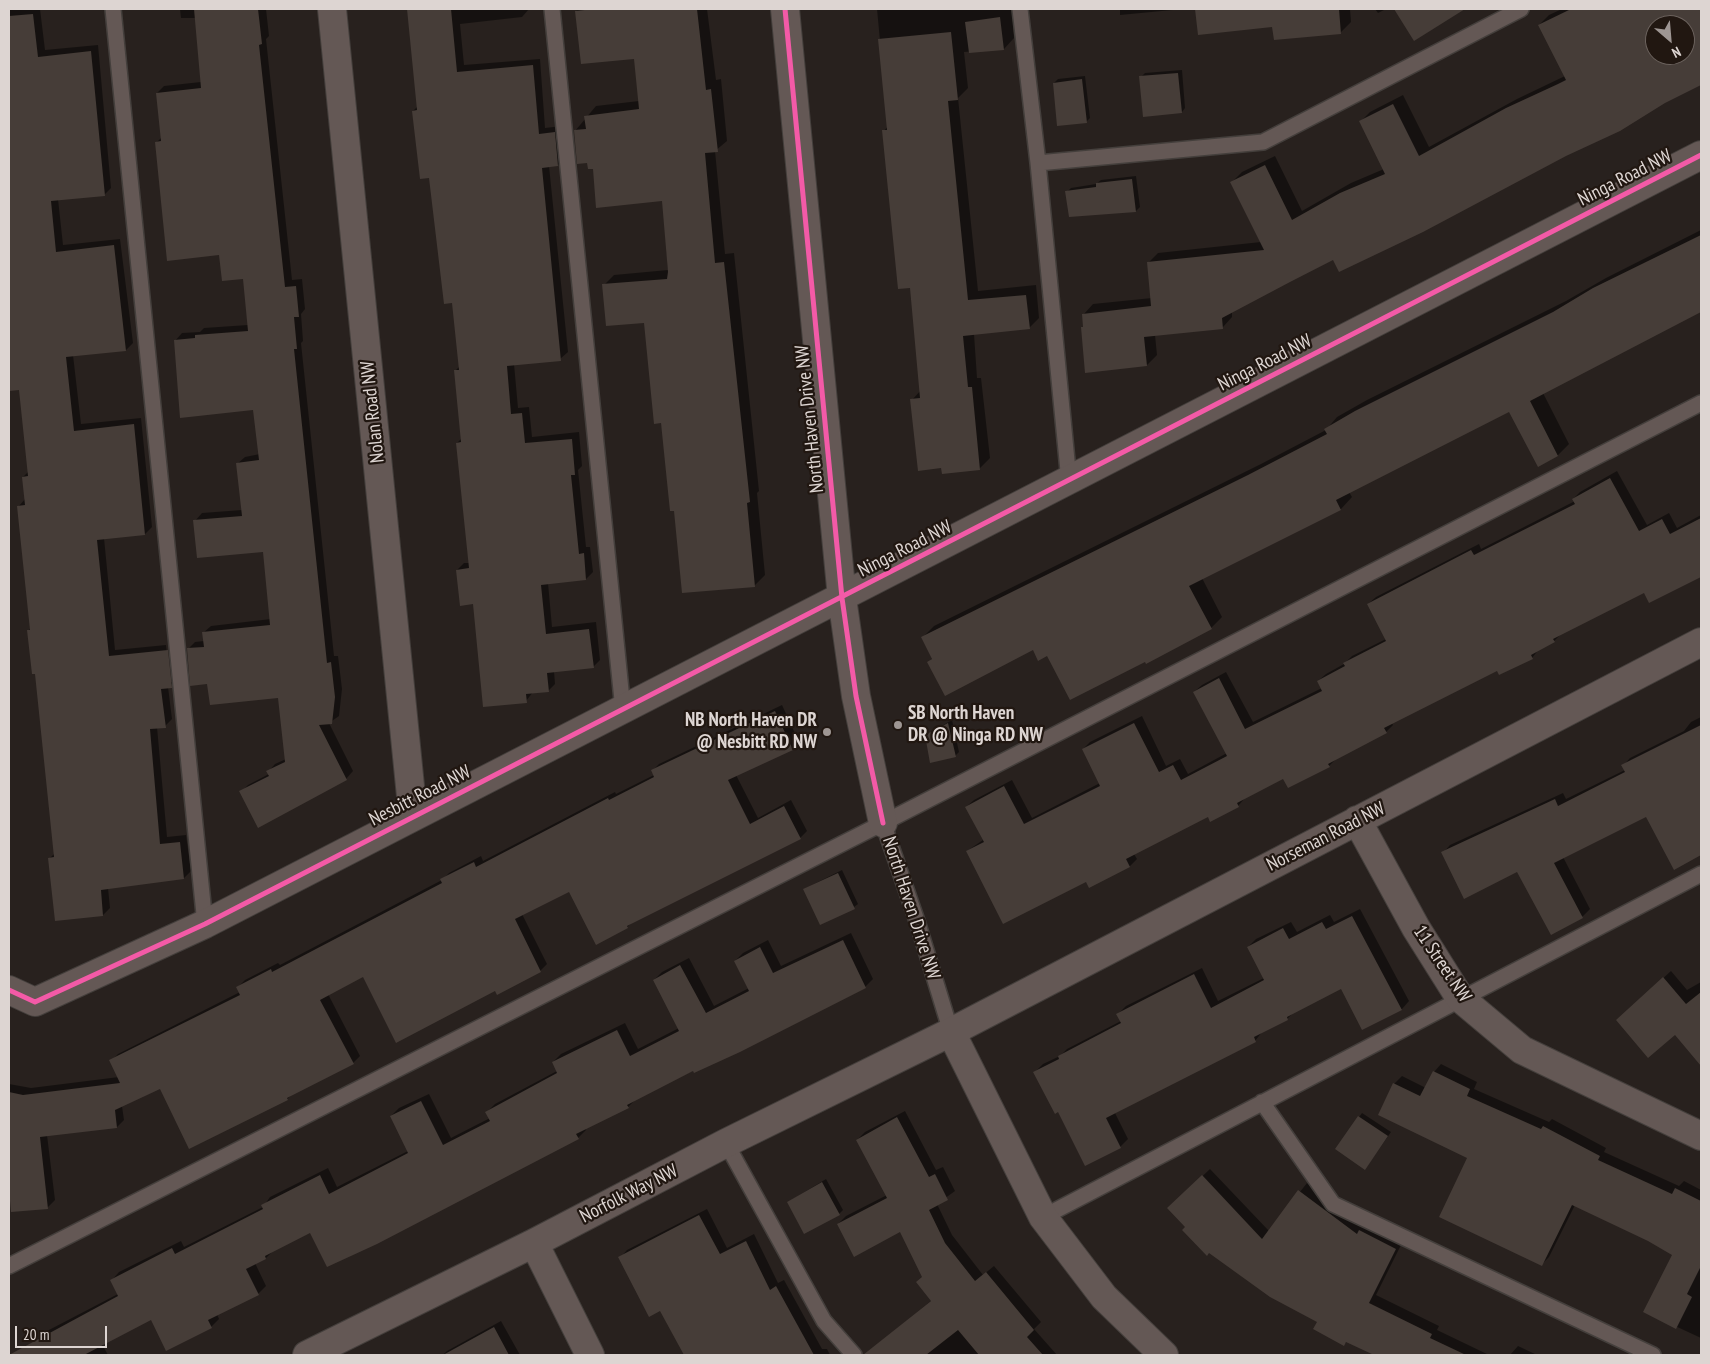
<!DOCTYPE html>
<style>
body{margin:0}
#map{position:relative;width:1710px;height:1364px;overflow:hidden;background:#28211e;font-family:"PT Sans Narrow",sans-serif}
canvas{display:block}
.frame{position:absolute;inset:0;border:10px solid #ddd5d2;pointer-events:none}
.north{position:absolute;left:1645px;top:15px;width:50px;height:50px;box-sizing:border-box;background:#211711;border:1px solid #6c635e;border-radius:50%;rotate:153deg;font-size:14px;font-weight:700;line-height:20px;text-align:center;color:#ddd5d2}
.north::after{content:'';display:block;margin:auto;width:18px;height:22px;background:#9e9693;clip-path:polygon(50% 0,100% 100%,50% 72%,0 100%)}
.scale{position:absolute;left:15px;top:1326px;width:92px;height:22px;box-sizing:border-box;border:2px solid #ddd5d2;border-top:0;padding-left:6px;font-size:15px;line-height:18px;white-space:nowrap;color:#ddd5d2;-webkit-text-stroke:4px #211711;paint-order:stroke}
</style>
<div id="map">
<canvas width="1710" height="1364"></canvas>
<div class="frame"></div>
<div class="north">N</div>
<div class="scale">20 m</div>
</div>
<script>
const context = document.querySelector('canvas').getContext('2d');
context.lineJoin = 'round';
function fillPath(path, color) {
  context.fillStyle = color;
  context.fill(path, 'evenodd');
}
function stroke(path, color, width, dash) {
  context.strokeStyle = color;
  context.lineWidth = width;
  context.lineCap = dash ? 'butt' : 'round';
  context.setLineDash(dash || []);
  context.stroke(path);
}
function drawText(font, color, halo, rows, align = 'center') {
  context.font = font + ' "PT Sans Narrow",sans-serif';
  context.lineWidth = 4.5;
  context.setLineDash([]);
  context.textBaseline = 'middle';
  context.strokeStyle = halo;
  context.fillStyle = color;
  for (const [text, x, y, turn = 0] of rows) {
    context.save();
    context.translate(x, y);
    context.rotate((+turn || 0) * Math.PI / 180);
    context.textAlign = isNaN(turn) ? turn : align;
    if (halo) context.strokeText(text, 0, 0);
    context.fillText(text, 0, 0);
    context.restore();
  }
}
fillPath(new Path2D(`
 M9,9H40L45,50L98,45L111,188L104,195L58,199L63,245L120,239L133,343L126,350L73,355L81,424L141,418L152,527L145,534L104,538L115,650L166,645L170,682H173L169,644H175L178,679L168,687L172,719L165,726L157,727L167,837L186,835L191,871L184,878L108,888L110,908L103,915L50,858L55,853L36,673L28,631L31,628L19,506L25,499L23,477L29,471L20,389L9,390Z
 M180,9H266L269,36L266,39L292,280L302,279L305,309L301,314L303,341L301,343L334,656H338L342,689L339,716L329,723L353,771L346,779L241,792L248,785L269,774L268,772L275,764L286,759L279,696L208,683L188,649L195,642L204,641L203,633L211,626L271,619L264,550L195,521L202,513L242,510L237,464L245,457L260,454L254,409L175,341L182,333L200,332L204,328L248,325L244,278L220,253L157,142L162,137L157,93L164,86L201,82L196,18H181Z
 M408,9H529L522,17L460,24L464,65L540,59L545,128L562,126L565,158L558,165L549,166L568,352L560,359L514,364L518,408L529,407L532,437L579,432L582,466L578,470L586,547H590L593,572L586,579L548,583L552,627L596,622L600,660L593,667L554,671L555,684L548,691L533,692L526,701L457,570L464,563H469L457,443L462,438L455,371L460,366L453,301L430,177L413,111L418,106Z
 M579,9H707L716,80L721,79L727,141L715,151L725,254L734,253L759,491L757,493L765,575L754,586L675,510L645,321L604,285L614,275L668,270L663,199L594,167L575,131L596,106L639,101L635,58L576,11Z
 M877,9H1012L1014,38L1004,49L964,52L968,88L958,98L978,291L1036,285L1039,318L1029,328L974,334L977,378H981L990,458L979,469L912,400L921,390L911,286L884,131L888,126Z
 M1120,9H1183L1120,15Z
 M1197,9H1350L1351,22L1341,32L1275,39L1273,26L1199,34Z
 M1375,9H1386L1378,13Z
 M1395,9H1459L1415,40Z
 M1562,9H1701V83L1333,259L1232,311V317L1223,327L1155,335L1157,355L1147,365L1082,328L1085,325L1084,314L1093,304L1152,298L1148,263L1158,253L1261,242L1232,182L1242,172L1275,156L1302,211L1351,183L1384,169L1360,122L1370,112L1403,95L1429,147L1517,99L1565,76L1539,25L1549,15ZM1655,25H1685V55H1655Z
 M1182,70L1185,108L1182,112L1141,77L1145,73Z
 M1085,76L1090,118L1086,122L1054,83L1058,79Z
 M1136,176L1140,207L1136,211L1067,192L1071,188L1096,184L1101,180Z
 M1701,230V311L1543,393L1569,444L1558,455L1538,465L1509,410L1349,492L1352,497L1341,509L1202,578L1222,617L1211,628L1145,660L1048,654L1033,648L929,662L933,657L923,637L934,626L1261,464L1326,430L1337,417L1367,400L1566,301L1606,278Z
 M1617,471L1647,525L1669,513L1677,528L1701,515V568L1645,591L1561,634L1554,641L1539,649L1532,658L1500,674L1498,669L1392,723L1393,725L1386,732L1337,758L1329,766L1284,777L1245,798L1238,806L1208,815L1134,854L1137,859L1130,866L1086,880L967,851L983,840L966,807L974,800L1012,780L1032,818L1100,783L1083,749L1090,742L1142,716L1166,766L1180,759L1188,774L1227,753L1194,692L1202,685L1226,672L1253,722L1322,688L1318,681L1326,674L1344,664L1352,656L1386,639L1368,604L1376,597L1479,544L1481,549L1575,501L1573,499L1580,492Z
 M782,705L799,742L792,749L736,775L758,818L791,800L807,831L800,838L634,921L627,927L570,890L522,914L547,964L540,971L496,989L364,976L328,994L360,1056L353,1063L293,1094L287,1099L160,1087L122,1106L124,1120L117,1127L47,1135L55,1200L48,1207L12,1211L9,1179V1084L31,1088L119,1077L111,1061L118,1054L240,992L238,987L245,980L278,963L280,965L442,880L449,873L481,856L483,861L615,792L616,794L654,775L652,771L659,764Z
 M1701,717V791L1692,796L1701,813V854L1674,868L1647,815L1563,857L1590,909L1583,916L1551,933L1518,871L1443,853L1450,845L1563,793L1566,799L1625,770L1623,766L1630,758L1684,731L1691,722Z
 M952,720L959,752L955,756L926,735Z
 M842,870L858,904L854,907L804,889Z
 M1360,909L1409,1001L1402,1009L1363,1028L1342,987L1294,1012L1287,1019L1262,1032L1255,1041L1115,1113L1128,1139L1120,1147L1086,1164L1059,1111L1035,1072L1043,1064L1060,1056L1067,1049L1121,1021L1118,1014L1126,1006L1202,968L1218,1001L1264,978L1248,947L1256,939L1291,922L1297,932L1330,915L1334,922Z
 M851,933L873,979L865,987L637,1098L628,1107L585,1128L586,1130L578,1138L310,1231L274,1250L266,1258L255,1263L266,1286L258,1294L217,1314L219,1319L211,1327L167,1349L151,1318L102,1344L108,1355H48L39,1339L47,1331L118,1294L112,1280L119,1272L181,1241L184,1247L263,1207L270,1197L328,1168L337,1187L408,1151L391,1116L399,1108L429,1094L451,1138L490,1118L487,1112L495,1104L557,1071L553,1062L561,1054L625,1023L638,1049L679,1028L654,980L662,972L689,958L714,1006L749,988L735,961L743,953L768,940L781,966Z
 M1671,971L1687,990L1701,982V1044L1691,1052L1676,1033L1625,1013Z
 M1441,1064L1477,1082L1474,1089L1549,1122L1552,1119L1606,1148L1604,1152L1679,1186L1684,1181L1701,1190V1338L1645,1312L1674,1255L1649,1240L1575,1205L1549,1257L1542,1264L1468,1157L1379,1115L1394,1084L1402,1076L1426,1088L1434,1072Z
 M905,1111L936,1170L943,1167L955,1191L937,1204L952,1235L983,1275L994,1266L1041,1322L1034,1329L1057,1355H879L873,1348L932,1300L923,1276L901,1230L838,1224L846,1216L887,1195L857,1140L865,1132Z
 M1362,1113L1391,1132L1365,1169L1336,1149Z
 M1210,1169L1269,1231L1307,1183L1364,1226L1403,1241L1376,1295L1439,1326L1437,1330L1489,1355H1377L1347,1341L1344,1344L1318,1322L1186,1227L1169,1208Z
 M826,1179L843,1210L839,1214L788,1202Z
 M707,1209L727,1248L754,1234L778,1283L784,1280L822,1349H827L830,1355H778L766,1335L731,1355H685L660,1310L620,1258L627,1250Z
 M501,1321L520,1355H443L447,1351Z
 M1518,1346L1537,1355H1510Z`), '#0007');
fillPath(new Path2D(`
 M194,9H258L262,44L259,45L285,287L296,286L299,317H294L297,349H294L327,663L331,662L335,697L332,724L319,725L347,780L258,828L239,791L269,776L266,771L285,762L278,698L210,705L207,684L190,686L187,648L204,647L202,632L270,625L263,552L197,558L193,520L242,516L236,463L259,460L253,410L180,418L174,340L195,338V335L248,331L243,279L222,281L219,255L167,261L155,142L161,141L156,93L201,88Z
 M407,9H451L457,72L533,65L539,134L555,132L558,166L542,168L561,361L507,366L511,414L522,413L525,443L572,439L575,475H571L579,554L584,553L586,580L541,585L546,634L589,629L594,668L547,673L549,692L526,694L527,703L483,707L473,604L460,606L456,570L469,568L456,443L461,442L454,370H459L452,303L444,304L429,178L420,179L412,111L417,110Z
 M594,9H697L706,90L711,89L718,152L705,153L715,263L724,262L750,502L747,503L755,587L682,593L674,511H670L661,423L654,424L644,323L606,326L602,284L667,279L668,272L662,201L596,208L593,169H588L587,163L577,164L574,130L586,129L584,116L639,109L634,59L581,64L575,11Z
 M1195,9H1339L1341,34L1274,40L1272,27L1198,35Z
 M1394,9H1465L1414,41Z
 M1571,9H1701V85L1665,103L1620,131L1566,156L1423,232L1339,272L1333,260L1290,282L1222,318L1223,329L1144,337L1147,366L1085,373L1081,327H1083L1082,314L1151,306L1147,262L1264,250L1230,182L1265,165L1292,220L1340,193L1385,174L1359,121L1393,104L1419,156L1506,108L1558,84L1566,80L1538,25ZM1655,25H1685V55H1655Z
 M33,14L38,57L91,51L105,196L51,201L56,252L114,245L126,351L66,357L74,431L134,424L145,535L97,540L109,656L168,650L172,688L161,689L166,728L150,729L160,844L180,842L184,879L101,890L103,916L55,921L48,858L54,857L35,674H32L27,630H30L17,506L25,505L22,477L28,476L19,390L9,391V16Z
 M1000,17L1004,50L969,53L965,22Z
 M951,32L958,100L948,101L968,300L1026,295L1030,329L963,336L968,387H972L980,470L942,474L941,468L918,471L910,399L920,398L910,288L898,289L882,130H887L878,39Z
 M1178,73L1182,113L1143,117L1139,76Z
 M1082,79L1087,123L1057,126L1053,83Z
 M1132,179L1136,212L1069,217L1065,191L1096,187V183Z
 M1701,235V312L1530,401L1558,456L1538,467L1509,412L1336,500L1341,510L1189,586L1212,629L1146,664L1145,662L1070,700L1047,656L1038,661L1033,650L945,696L927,662L932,659L921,637L1248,475L1327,434L1324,429L1355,411L1553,312L1593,288Z
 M1610,478L1639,531L1662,519L1670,534L1701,518V577L1649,603L1644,593L1553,639L1555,642L1531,655L1533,659L1499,675L1497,671L1384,728L1387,733L1328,764L1330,767L1288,788L1283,779L1237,803L1239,807L1210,822L1208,817L1126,859L1130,867L1089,888L1086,882L1003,924L966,851L984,842L965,807L1004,786L1024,824L1100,786L1082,749L1134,723L1159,772L1173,765L1181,780L1227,756L1193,692L1219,678L1245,729L1322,691L1317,681L1345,666L1343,663L1386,641L1367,604L1471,550L1474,555L1575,504L1572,499Z
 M775,711L793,750L728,780L750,824L784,806L801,839L627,926L628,928L596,945L569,892L515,919L541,972L497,995L495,991L396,1043L363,977L320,1000L354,1064L287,1098L288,1100L189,1149L160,1089L115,1110L117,1128L40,1137L48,1209L11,1212L9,1190V1092L23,1095L120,1083L109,1060L240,995L236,987L271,969L272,972L442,883L440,879L474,862L476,867L608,798L609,800L654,777L651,770Z
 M948,723L956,757L930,763L925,735Z
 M1701,725V855L1674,870L1646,817L1554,863L1583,918L1551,935L1517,872L1464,899L1441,852L1555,799L1558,806L1625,772L1621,765Z
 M838,873L855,909L820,925L803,889Z
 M1352,916L1402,1010L1362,1030L1341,989L1287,1017L1288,1020L1254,1037L1256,1042L1106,1118L1121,1148L1085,1166L1058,1112L1055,1114L1033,1072L1059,1059L1058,1056L1121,1023L1116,1014L1194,974L1211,1008L1264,980L1247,947L1283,928L1289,939L1322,922L1326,929Z
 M843,940L866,988L740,1052L694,1073L693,1071L627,1105L629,1108L576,1134L579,1139L377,1244L327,1267L310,1233L265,1256L266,1259L246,1269L259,1295L208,1320L212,1328L166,1351L151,1320L84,1355H9L118,1296L110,1280L172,1248L175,1254L263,1209L261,1205L320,1175L329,1194L408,1153L390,1116L421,1101L443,1145L490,1121L485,1112L557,1073L552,1062L617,1030L630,1056L679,1031L653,980L680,965L706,1013L749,991L734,961L760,947L773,973Z
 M1663,977L1686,1004L1701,992V1066L1675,1035L1648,1058L1616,1020Z
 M1433,1071L1470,1089L1467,1096L1541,1129L1543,1126L1600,1156L1598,1160L1672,1194L1675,1188L1701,1201V1266L1687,1294L1692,1297L1676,1329L1643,1312L1672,1255L1648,1241L1572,1205L1542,1266L1439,1217L1467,1158L1378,1115L1393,1083L1420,1096Z
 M1358,1116L1388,1136L1365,1170L1335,1149Z
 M897,1117L929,1177L935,1174L948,1200L929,1210L945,1243L975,1281L986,1272L1034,1330L1027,1337L1043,1355H979L958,1330L926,1355H863L931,1301L916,1282L922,1277L900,1232L854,1257L837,1224L887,1198L856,1140Z
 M1202,1175L1262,1239L1298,1190L1357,1234L1359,1230L1396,1249L1369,1303L1432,1334L1430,1338L1466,1355H1374L1346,1342L1344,1346L1313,1329L1317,1322L1270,1297L1209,1253L1207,1256L1182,1230L1185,1227L1167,1208Z
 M822,1182L840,1215L804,1234L787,1202Z
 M699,1215L720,1254L746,1241L770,1290L776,1286L814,1355H684L660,1311L649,1317L618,1257Z
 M494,1327L509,1355H443Z`), '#463d38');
const service = new Path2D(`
 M113,9L205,924
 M552,9L623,710
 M1020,9L1038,163L1069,481
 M1038,163L1263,142L1521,9
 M883,823L917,921L951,1032
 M1262,1102L1333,1204L1653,1355
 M726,1143L824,1321L854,1355
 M1043,1217L1701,874
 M9,1266L883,823L1701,403`);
const minor = new Path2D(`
 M332,9L413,816
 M785,9L842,598L856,696L883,823
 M1357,820L1416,928L1460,998L1522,1050L1701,1136
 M9,990L35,1002L205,924L1701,155
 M951,1032L1043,1217L1104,1297L1164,1355
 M534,1243L590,1355
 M307,1355L534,1243L726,1143L951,1032L1701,642`);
stroke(service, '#443f3c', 18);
stroke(minor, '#443f3c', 30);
stroke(service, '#645855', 15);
stroke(minor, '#645855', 28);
stroke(new Path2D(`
 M785,9L842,598L856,696L883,823
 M9,990L35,1002L205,924L1701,155`), '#f35aa7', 5);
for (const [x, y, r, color] of [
 [898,725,5,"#9e9693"],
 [827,732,5,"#9e9693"]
]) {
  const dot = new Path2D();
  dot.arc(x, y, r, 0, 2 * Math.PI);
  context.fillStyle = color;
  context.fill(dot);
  stroke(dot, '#211711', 2);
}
drawText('19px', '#ddd5d2', '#211711', [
 ["Ninga Road NW",1625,178,-27],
 ["Ninga Road NW",1265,363,-27],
 ["Nolan Road NW",373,412,-96],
 ["North Haven Drive NW",810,419,-96],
 ["Ninga Road NW",905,549,-27],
 ["Nesbitt Road NW",420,796,-27],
 ["Norseman Road NW",1326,837,-27],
 ["North Haven Drive NW",911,908,72],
 ["11 Street NW",1442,964,56],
 ["Norfolk Way NW",629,1194,-27]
]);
drawText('bold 19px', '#ddd5d2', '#211711', [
 ["SB North Haven",908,714],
 ["DR @ Ninga RD NW",908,736],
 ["NB North Haven DR",817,721,"right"],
 ["@ Nesbitt RD NW",817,743,"right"]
], 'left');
</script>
